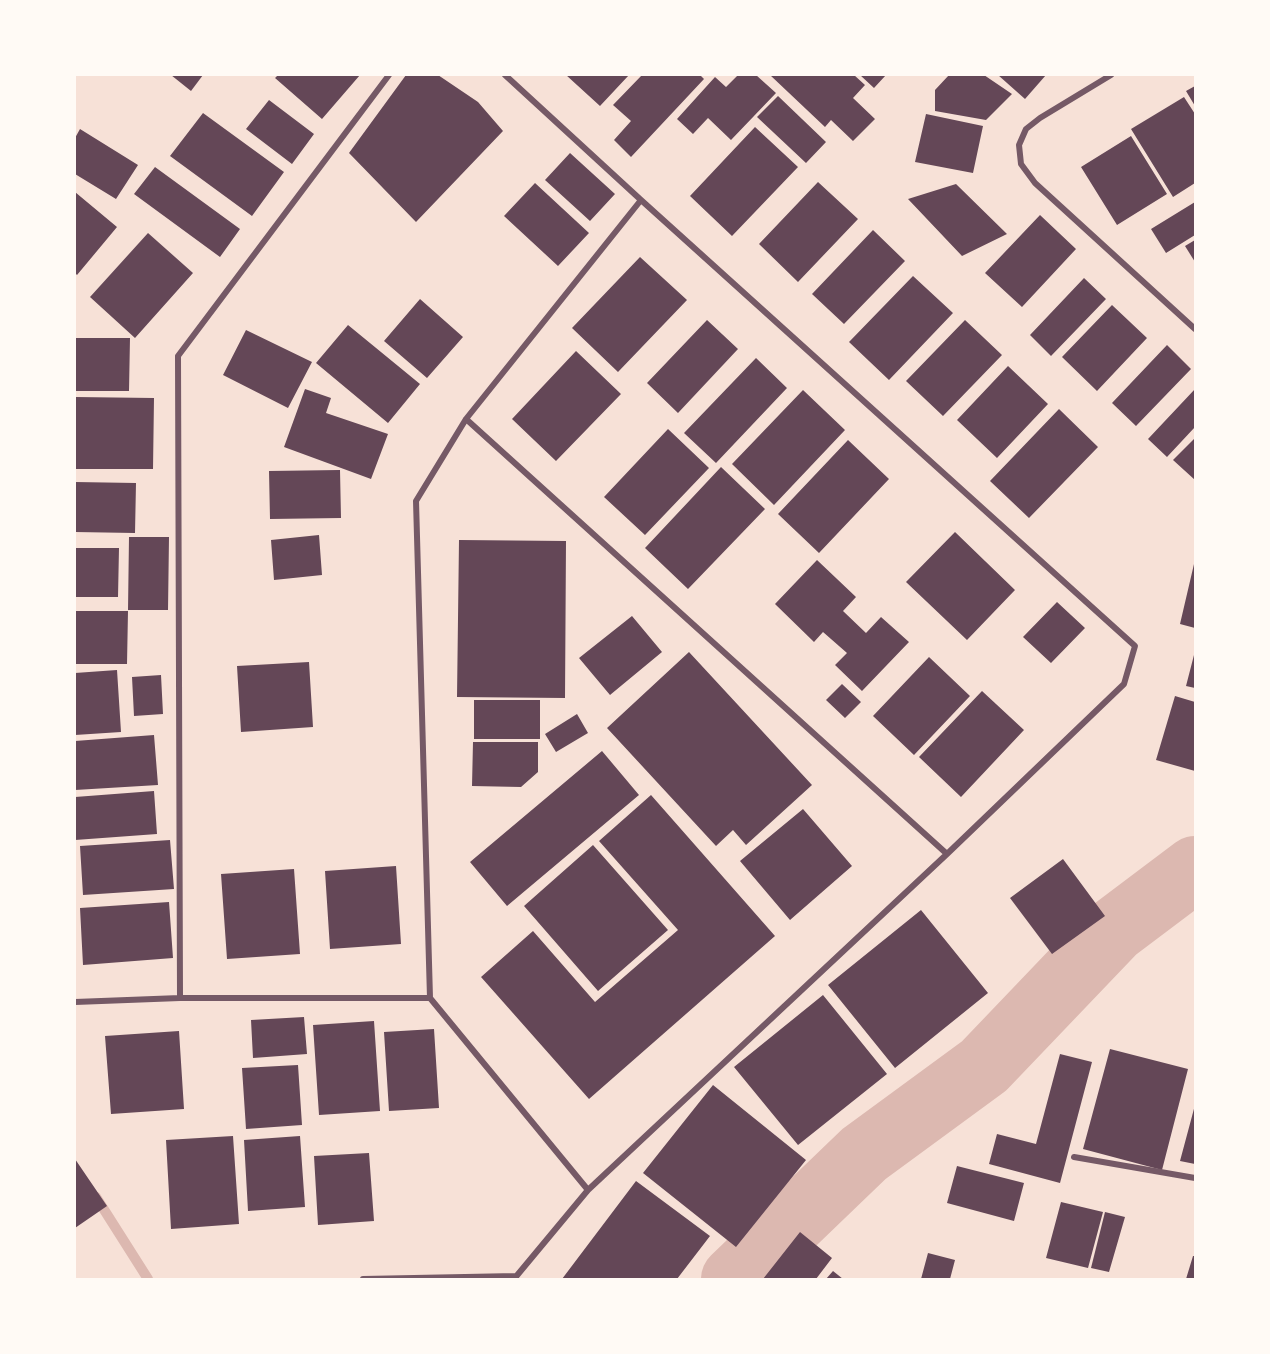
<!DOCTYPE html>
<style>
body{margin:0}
#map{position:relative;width:1270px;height:1354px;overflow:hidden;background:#f7e1d7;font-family:Inter,sans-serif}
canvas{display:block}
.frame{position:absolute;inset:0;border:76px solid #fffaf5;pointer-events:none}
</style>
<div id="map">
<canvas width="1270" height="1354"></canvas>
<div class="frame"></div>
</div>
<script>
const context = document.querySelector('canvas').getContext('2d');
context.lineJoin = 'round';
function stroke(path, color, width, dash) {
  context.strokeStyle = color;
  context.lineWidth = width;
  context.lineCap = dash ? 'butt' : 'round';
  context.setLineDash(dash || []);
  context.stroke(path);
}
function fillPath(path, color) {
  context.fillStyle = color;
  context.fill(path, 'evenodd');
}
stroke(new Path2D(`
 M96,1197L148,1279`), '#dcb8b0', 10);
stroke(new Path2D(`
 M734,1279L864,1154L984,1066L1114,930L1195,869`), '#dcb8b0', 66);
fillPath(new Path2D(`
 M171,75H203L191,91Z
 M278,75H360L322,119L275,78Z
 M406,75H438L478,102L503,131L416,222L349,153Z
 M566,75H629L600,106Z
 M642,75H700L704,79L631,157L614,140L631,121L613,105Z
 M738,75H756L776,93L731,140L708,118L693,134L677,119L715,77L726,87Z
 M770,75H854L865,85L853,98L875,119L853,141L831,120L825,127Z
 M860,75H886L874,88Z
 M949,75H984L1012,94L986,120L935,111V90Z
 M998,75H1046L1025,99Z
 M1195,86V106L1186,91Z
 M778,96L826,142L806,163L757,117Z
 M1184,97L1195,114V183L1173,197L1131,129Z
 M269,100L314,134L292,164L246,129Z
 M203,113L284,172L252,216L170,156Z
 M926,114L983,126L973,173L915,162Z
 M755,127L798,167L732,236L690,196Z
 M80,129L138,165L116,199L75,174V138Z
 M1131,136L1167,194L1117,225L1081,167Z
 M570,153L615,194L590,221L545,180Z
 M155,167L240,229L220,257L134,194Z
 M818,182L858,219L798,282L759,244Z
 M535,183L589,233L558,266L504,216Z
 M956,184L1007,234L962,256L908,199Z
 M75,192L117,227L77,275L75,273Z
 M1195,202V235L1166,253L1151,229Z
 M1040,215L1076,249L1022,307L985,273Z
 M873,230L905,261L844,324L812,294Z
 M148,233L193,273L135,338L90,297Z
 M1195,240V262L1185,246Z
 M640,257L687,300L618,372L572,328Z
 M913,276L953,313L889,380L849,342Z
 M1084,278L1106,299L1051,356L1030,335Z
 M420,299L463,337L427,378L384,341Z
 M1112,305L1147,338L1097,391L1062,357Z
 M707,320L738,349L678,413L647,383Z
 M965,320L1002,355L943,416L906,381Z
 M348,325L420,384L388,423L316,363Z
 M246,330L312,362L288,408L223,375Z
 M75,338H130L129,391H75Z
 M1167,345L1191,369L1136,426L1112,403Z
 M576,351L621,394L556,461L512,419Z
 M756,358L787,388L716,463L684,433Z
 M1008,366L1048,404L997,458L957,420Z
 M305,389L331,398L326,413L388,434L371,479L284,447Z
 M1195,389V427L1167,457L1148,439Z
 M803,390L845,430L774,505L732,464Z
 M75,397L154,398L153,469H75Z
 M1059,409L1098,447L1029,518L990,481Z
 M668,429L709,468L645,535L604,497Z
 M1195,438V480L1173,460Z
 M848,440L889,479L819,553L778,514Z
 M721,467L765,509L688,589L645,548Z
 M340,470L341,518L270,519L269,471Z
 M75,482L136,483L135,533L75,532Z
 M955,532L1015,590L967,640L906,582Z
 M319,535L322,575L274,580L271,540Z
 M129,537H169L168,610H128Z
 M459,540L566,541L565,698L457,697Z
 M75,548H119L118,597H75Z
 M817,560L856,597L843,611L866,633L881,617L909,642L862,691L835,665L847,653L823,632L814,642L775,604Z
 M1194,564H1195V628L1180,624Z
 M1057,602L1085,628L1051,663L1023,637Z
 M75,611H128L127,664H75Z
 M632,616L662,652L610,695L579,658Z
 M689,652L812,785L746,845L733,830L716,846L607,728Z
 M1194,655H1195V688L1186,686Z
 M929,657L970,696L914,755L873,716Z
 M309,662L313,727L241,732L237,666Z
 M117,670L121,732L75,735V673Z
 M161,675L163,714L134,716L132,677Z
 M842,684L861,702L845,718L826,700Z
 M982,691L1024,730L961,797L919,757Z
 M1175,696L1195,702V771L1156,760Z
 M474,700H540V739H474Z
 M577,714L588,733L556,752L545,734Z
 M154,735L158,785L75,790V741Z
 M473,742H538V772L521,787L472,786Z
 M602,751L639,795L507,906L470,862Z
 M154,791L157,834L75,840V797Z
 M651,795L775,936L589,1099L481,977L533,931L595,1002L678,930L599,841Z
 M803,809L852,866L790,920L740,861Z
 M170,840L174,889L83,895L80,846Z
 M593,845L668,930L598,991L524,906Z
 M1063,859L1105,916L1052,954L1010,898Z
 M396,866L401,944L330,949L325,871Z
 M294,869L300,954L227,959L221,874Z
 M169,902L173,958L83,965L80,908Z
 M921,910L988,993L895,1068L828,985Z
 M823,995L887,1074L798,1145L734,1067Z
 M304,1017L307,1054L253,1058L251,1020Z
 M374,1021L380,1111L319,1115L313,1025Z
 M434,1029L439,1108L389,1111L384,1032Z
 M179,1031L184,1109L111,1114L105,1036Z
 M1110,1049L1188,1069L1162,1170L1083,1149Z
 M1060,1054L1092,1062L1060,1183L989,1164L997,1134L1036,1144Z
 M298,1065L302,1125L246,1129L242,1068Z
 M713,1085L806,1160L736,1247L643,1173Z
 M1195,1105V1164L1180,1161Z
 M233,1136L239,1224L171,1229L166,1140Z
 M300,1136L305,1207L248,1211L244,1140Z
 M369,1153L374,1221L318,1225L314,1156Z
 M75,1159L107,1206L75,1228Z
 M957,1166L1024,1183L1014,1221L947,1203Z
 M636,1181L710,1236L677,1279H562Z
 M1061,1202L1103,1212L1088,1268L1046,1258Z
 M1105,1212L1125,1217L1109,1272L1091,1268Z
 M800,1232L832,1258L816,1279H763Z
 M928,1253L955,1260L950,1279H921Z
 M1193,1256H1195V1279H1186Z
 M833,1271L843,1279H826Z`), '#644757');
stroke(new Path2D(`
 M505,75L641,200L1135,646L1124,684L947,854L588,1190L514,1279
 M1111,75L1040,118L1026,129L1019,145L1021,164L1035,183L1195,329
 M466,419L947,854
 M180,998L178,356L389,75
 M430,998L416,501L466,419L641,200
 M430,998L588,1190
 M75,1002L180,998H430
 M1074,1157L1195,1178
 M363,1279L516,1276`), '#755966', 6);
</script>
